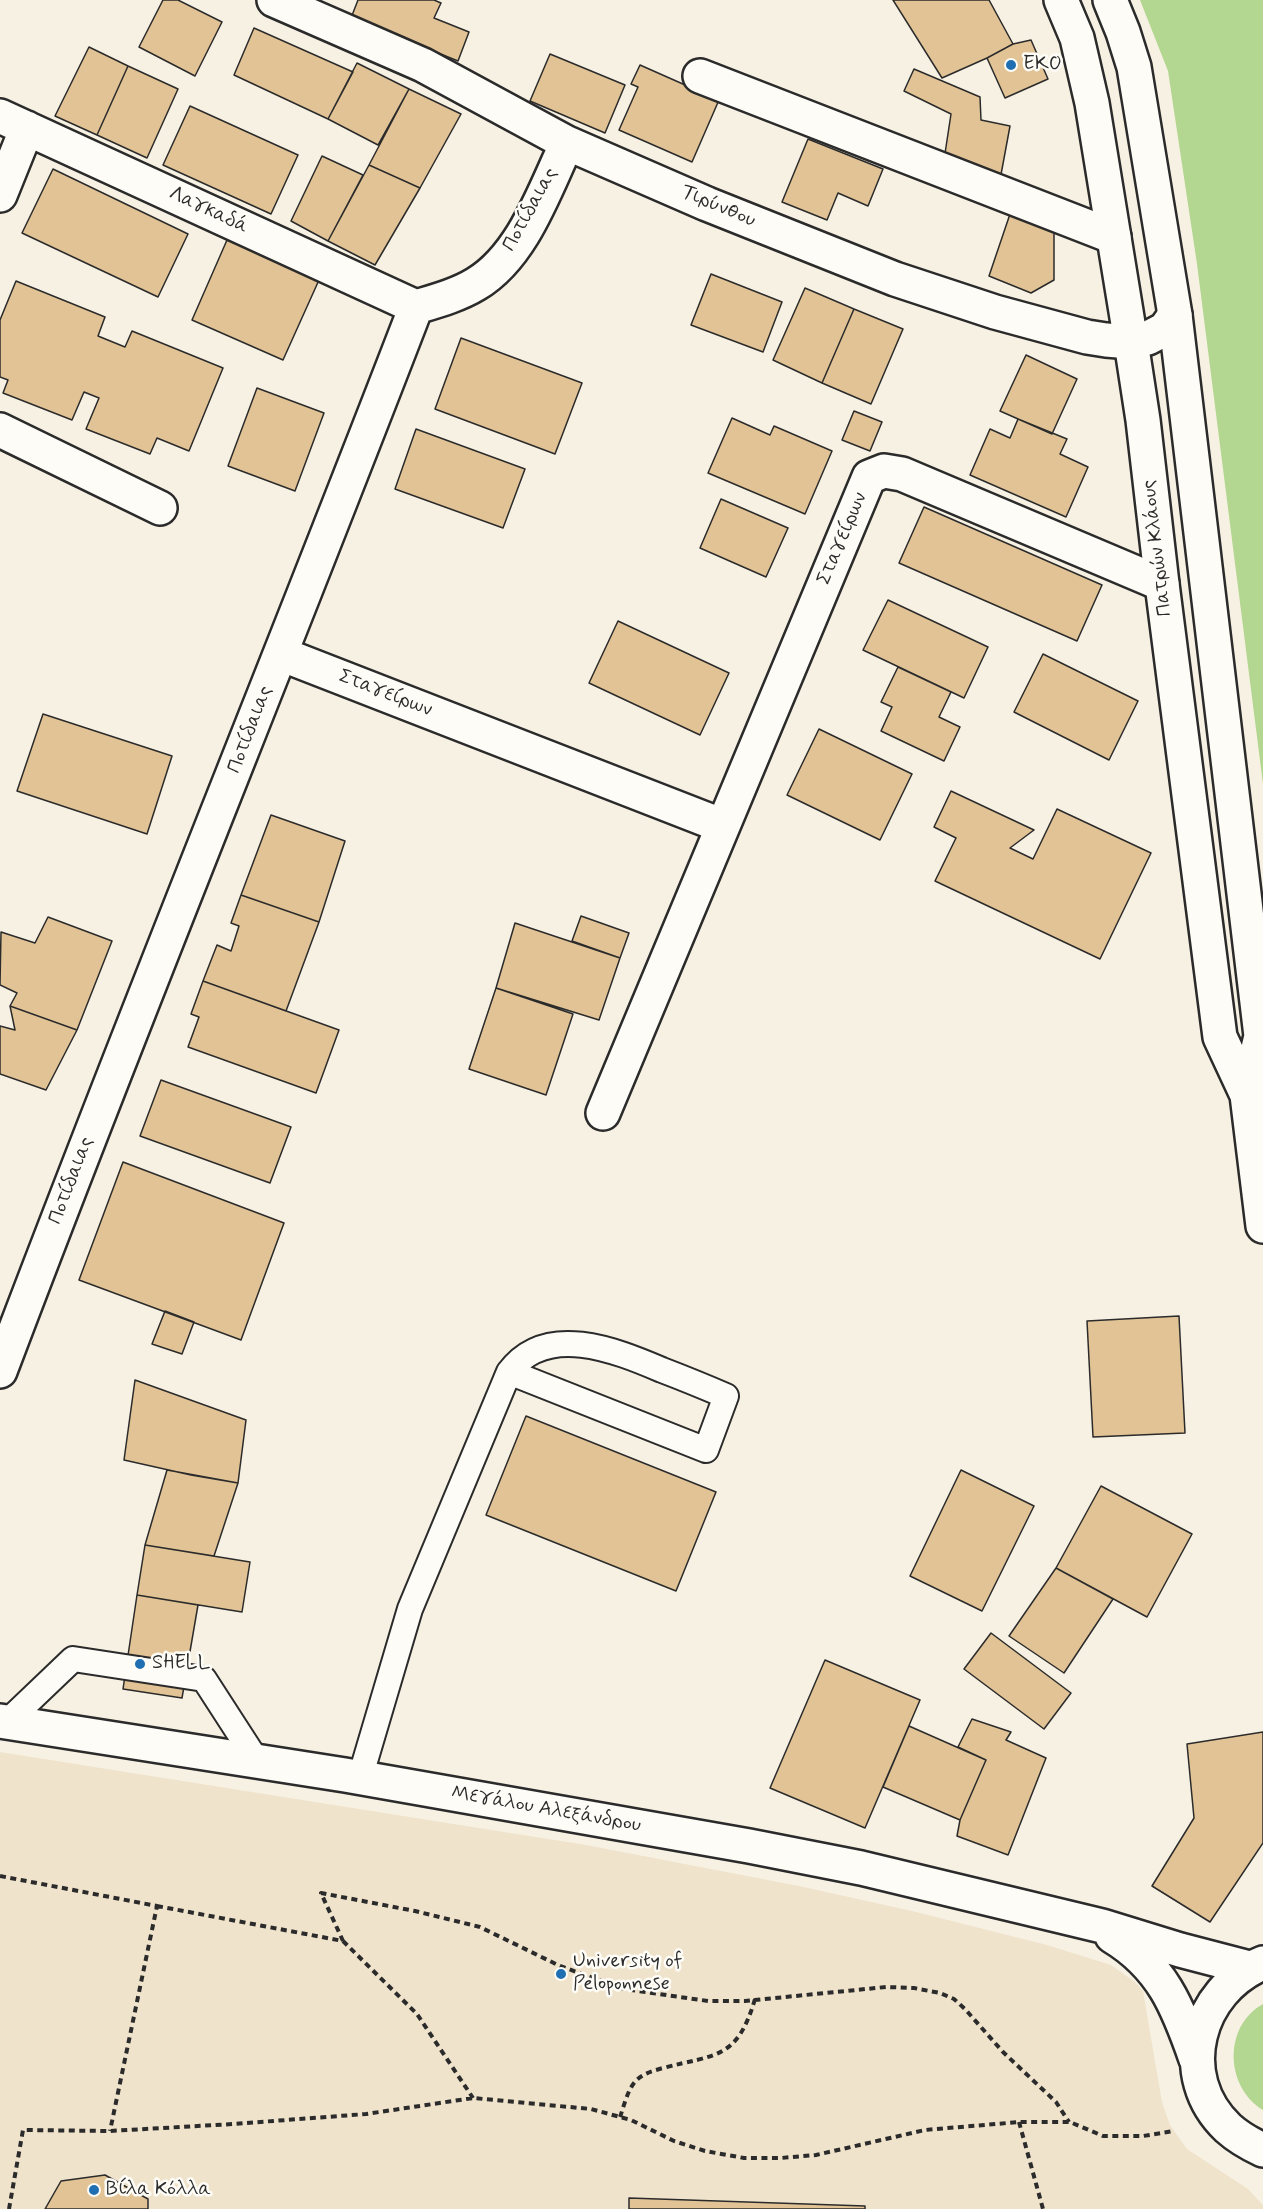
<!DOCTYPE html>
<meta charset="utf-8">
<style>
body{margin:0}
canvas{display:block;background:#f7f1e3}
</style>
<canvas width="1263" height="2209"></canvas>
<script>
const context = document.querySelector('canvas').getContext('2d');
context.lineJoin = 'round';
function fillPath(path, color) {
  context.fillStyle = color;
  context.fill(path, 'evenodd');
}
function stroke(path, color, width, dash) {
  context.strokeStyle = color;
  context.lineWidth = width;
  context.lineCap = dash ? 'butt' : 'round';
  context.setLineDash(dash || []);
  context.stroke(path);
}
function drawText(font, color, halo, rows, align = 'center') {
  context.font = font + ' Mynerve,sans-serif';
  context.lineWidth = 5;
  context.setLineDash([]);
  context.textBaseline = 'middle';
  context.strokeStyle = halo;
  context.fillStyle = color;
  for (const [text, x, y, turn = 0] of rows) {
    context.save();
    context.translate(x, y);
    context.rotate((+turn || 0) * Math.PI / 180);
    context.textAlign = isNaN(turn) ? turn : align;
    if (halo) context.strokeText(text, 0, 0);
    context.fillText(text, 0, 0);
    context.restore();
  }
}
fillPath(new Path2D(`
 M0,1752L586,1845L799,1886L912,1911L1047,1945L1111,1965L1135,1982L1143,1991L1162,2102L1170,2125L1187,2149L1248,2189L1263,2205V2209H0Z`), '#f0e3cc');
fillPath(new Path2D(`
 M1140,0H1263V784L1197,264L1168,71Z
 M1263,2004V2110C1225,2087 1223,2026 1263,2004Z`), '#b3d690');
const building = new Path2D(`
 M163,0H178L222,22L195,76L139,47Z
 M358,0H434L441,3L434,18L469,32L458,61L351,18Z
 M893,0H989L1013,44L987,58L942,78Z
 M254,28L353,72L328,119L234,75Z
 M1031,40L1048,79L1005,98L987,58L1013,44Z
 M89,47L128,66L97,135L55,116Z
 M550,54L625,85L605,133L530,101Z
 M357,63L409,89L378,145L328,119Z
 M640,65L719,100L692,162L619,130L638,87L631,84Z
 M128,66L178,89L147,158L97,135Z
 M914,69L980,97L981,120L1010,126L1000,180L944,160L951,114L904,91Z
 M409,89L461,114L420,188L369,165Z
 M190,106L298,155L271,214L163,165Z
 M808,139L883,169L868,206L838,193L827,220L782,202Z
 M322,156L363,175L328,241L291,221Z
 M369,165L420,188L375,265L328,241Z
 M53,169L188,234L158,297L22,233Z
 M1010,214L1054,229V280L1031,293L989,276Z
 M227,240L319,280L283,360L192,320Z
 M711,274L782,302L763,352L691,325Z
 M16,281L105,317L98,336L125,347L132,331L223,368L189,451L157,438L150,454L86,429L99,398L84,392L72,420L3,393L8,380L0,377V320Z
 M805,288L854,309L822,383L773,360Z
 M854,309L903,329L871,404L822,383Z
 M461,338L582,383L555,454L435,409Z
 M1026,355L1077,379L1052,434L1000,411Z
 M257,388L324,413L295,491L228,466Z
 M854,411L882,422L870,451L842,440Z
 M732,418L770,435L774,426L832,451L805,514L708,473Z
 M1018,419L1067,439L1060,454L1088,467L1066,517L970,475L990,429L1010,438Z
 M416,429L525,469L503,528L395,489Z
 M721,499L788,528L766,577L700,548Z
 M924,507L1102,585L1077,641L899,563Z
 M888,600L988,647L964,698L863,650Z
 M618,621L729,673L700,735L589,683Z
 M1043,654L1138,701L1109,760L1014,712Z
 M898,667L951,692L939,717L960,727L944,761L881,731L892,707L881,702Z
 M43,714L172,756L147,834L17,791Z
 M819,729L912,774L880,840L787,795Z
 M951,791L1034,830L1010,848L1033,859L1057,809L1151,853L1100,959L935,881L956,838L934,827Z
 M271,815L345,841L319,922L241,895Z
 M241,895L319,922L286,1011L203,981L217,945L231,951L239,926L231,923Z
 M581,916L629,933L620,958L572,941Z
 M48,917L112,941L77,1030L10,1006L17,993L0,985L1,932L35,943Z
 M515,923L620,958L599,1020L496,988Z
 M203,981L339,1030L316,1093L188,1047L199,1017L191,1014Z
 M496,988L573,1014L546,1095L469,1069Z
 M10,1006L77,1030L46,1090L0,1074V1026L15,1030Z
 M161,1080L291,1127L270,1183L140,1136Z
 M123,1162L284,1223L241,1340L79,1280Z
 M165,1311L194,1322L182,1354L152,1344Z
 M1179,1316L1185,1433L1093,1437L1087,1321Z
 M135,1380L246,1420L238,1483L191,1475L124,1460Z
 M526,1416L716,1492L676,1591L486,1515Z
 M167,1470L238,1483L214,1556L145,1545Z
 M961,1470L1034,1506L982,1611L910,1576Z
 M1101,1486L1192,1534L1147,1617L1056,1568Z
 M145,1545L250,1562L242,1612L137,1595Z
 M1056,1568L1113,1599L1064,1673L1009,1636Z
 M137,1595L198,1605L182,1698L123,1689Z
 M991,1633L1071,1693L1044,1729L964,1669Z
 M825,1660L920,1700L865,1828L770,1788Z
 M972,1719L1011,1732L1006,1740L1046,1758L1008,1855L957,1836L960,1820L986,1760L958,1747Z
 M909,1726L986,1760L960,1820L883,1787Z
 M1263,1732V1843L1210,1922L1152,1886L1194,1818L1187,1744Z
 M105,2175L148,2199V2209H45L61,2181Z
 M629,2198L865,2206V2209H629Z`);
fillPath(building, '#e1c395');
stroke(building, '#2b2b2b', 1.5);
const lane = new Path2D(`
 M7,1722L73,1659L204,1679L257,1761
 M360,1778L410,1609L509,1372C546,1322 615,1350 662,1370C683,1378 705,1387 726,1396L706,1450L509,1372`);
const street = new Path2D(`
 M274,0L423,65L567,143L707,204L895,279L995,312L1087,337L1106,340L1131,342L1148,338L1165,329L1175,315
 M700,76L1114,237
 M0,116L416,307
 M0,195L27,128
 M0,430L160,508
 M281,654L723,826
 M603,1113L869,477L884,471L902,474L1162,584
 M0,1371C134,1015 279,663 416,307C436,301 458,295 476,284C523,256 545,189 567,143`);
const secondary = new Path2D(`
 M1061,0L1077,38L1092,103L1131,342L1143,420L1162,584L1220,1037L1247,1095L1263,1226
 M1110,0L1123,32L1134,67L1175,315L1261,1036L1247,1095
 M0,1721L345,1775L749,1846L861,1868L1102,1926L1180,1950L1249,1968
 M1112,1936C1162,1966 1178,2007 1196,2059
 M1263,1963C1197,1990 1173,2076 1228,2128C1238,2137 1250,2144 1263,2150`);
stroke(lane, '#2b2b2b', 28);
stroke(street, '#2b2b2b', 38);
stroke(secondary, '#2b2b2b', 38);
stroke(new Path2D(`
 M0,1876L157,1906L110,2131
 M157,1906L343,1941L321,1893L415,1911L480,1927L560,1966L624,1989L708,2001H745L886,1987L914,1988L940,1993L954,1999L965,2009L1003,2052L1056,2102L1069,2122
 M343,1941L417,2014L473,2098
 M620,2117C624,2106 627,2092 634,2083C641,2074 652,2071 663,2068C716,2054 737,2060 755,1999
 M1019,2122L1043,2209
 M9,2209L23,2130L110,2131L233,2124L366,2114L473,2098L591,2109L631,2120L674,2141L705,2151L744,2158H781L816,2155L925,2130L1019,2122H1070L1103,2136H1143L1174,2131`), '#2b2b2b', 4, [6, 4.5]);
stroke(lane, '#fdfcf7', 24);
stroke(street, '#fdfcf7', 33);
stroke(secondary, '#fdfcf7', 33);
for (const [x, y, r, color] of [
 [1011,65,6,"#1f6fb2"],
 [140,1664,6,"#1f6fb2"],
 [561,1974,6,"#1f6fb2"],
 [94,2190,6,"#1f6fb2"]
]) {
  const dot = new Path2D();
  dot.arc(x, y, r, 0, 2 * Math.PI);
  context.fillStyle = color;
  context.fill(dot);
  stroke(dot, '#fdfcf7', 2);
}
drawText('20px', '#2b2b2b', '#fdfcf7', [
 ["EKO",1023,65],
 ["SHELL",152,1664],
 ["University of",573,1962],
 ["Peloponnese",573,1985],
 ["Βίλα Κόλλα",106,2190]
], 'left');
drawText('20px', '#2b2b2b', '#fdfcf7', [
 ["Τιρύνθου",718,207,23],
 ["Ποτίδαιας",531,210,-61],
 ["Λαγκαδά",208,211,25],
 ["Σταγείρων",843,539,-67],
 ["Πατρών Κλάους",1158,548,-97],
 ["Σταγείρων",385,694,21],
 ["Ποτίδαιας",251,730,-69],
 ["Ποτίδαιας",72,1181,-69],
 ["Μεγάλου Αλεξάνδρου",546,1810,10]
]);
</script>
